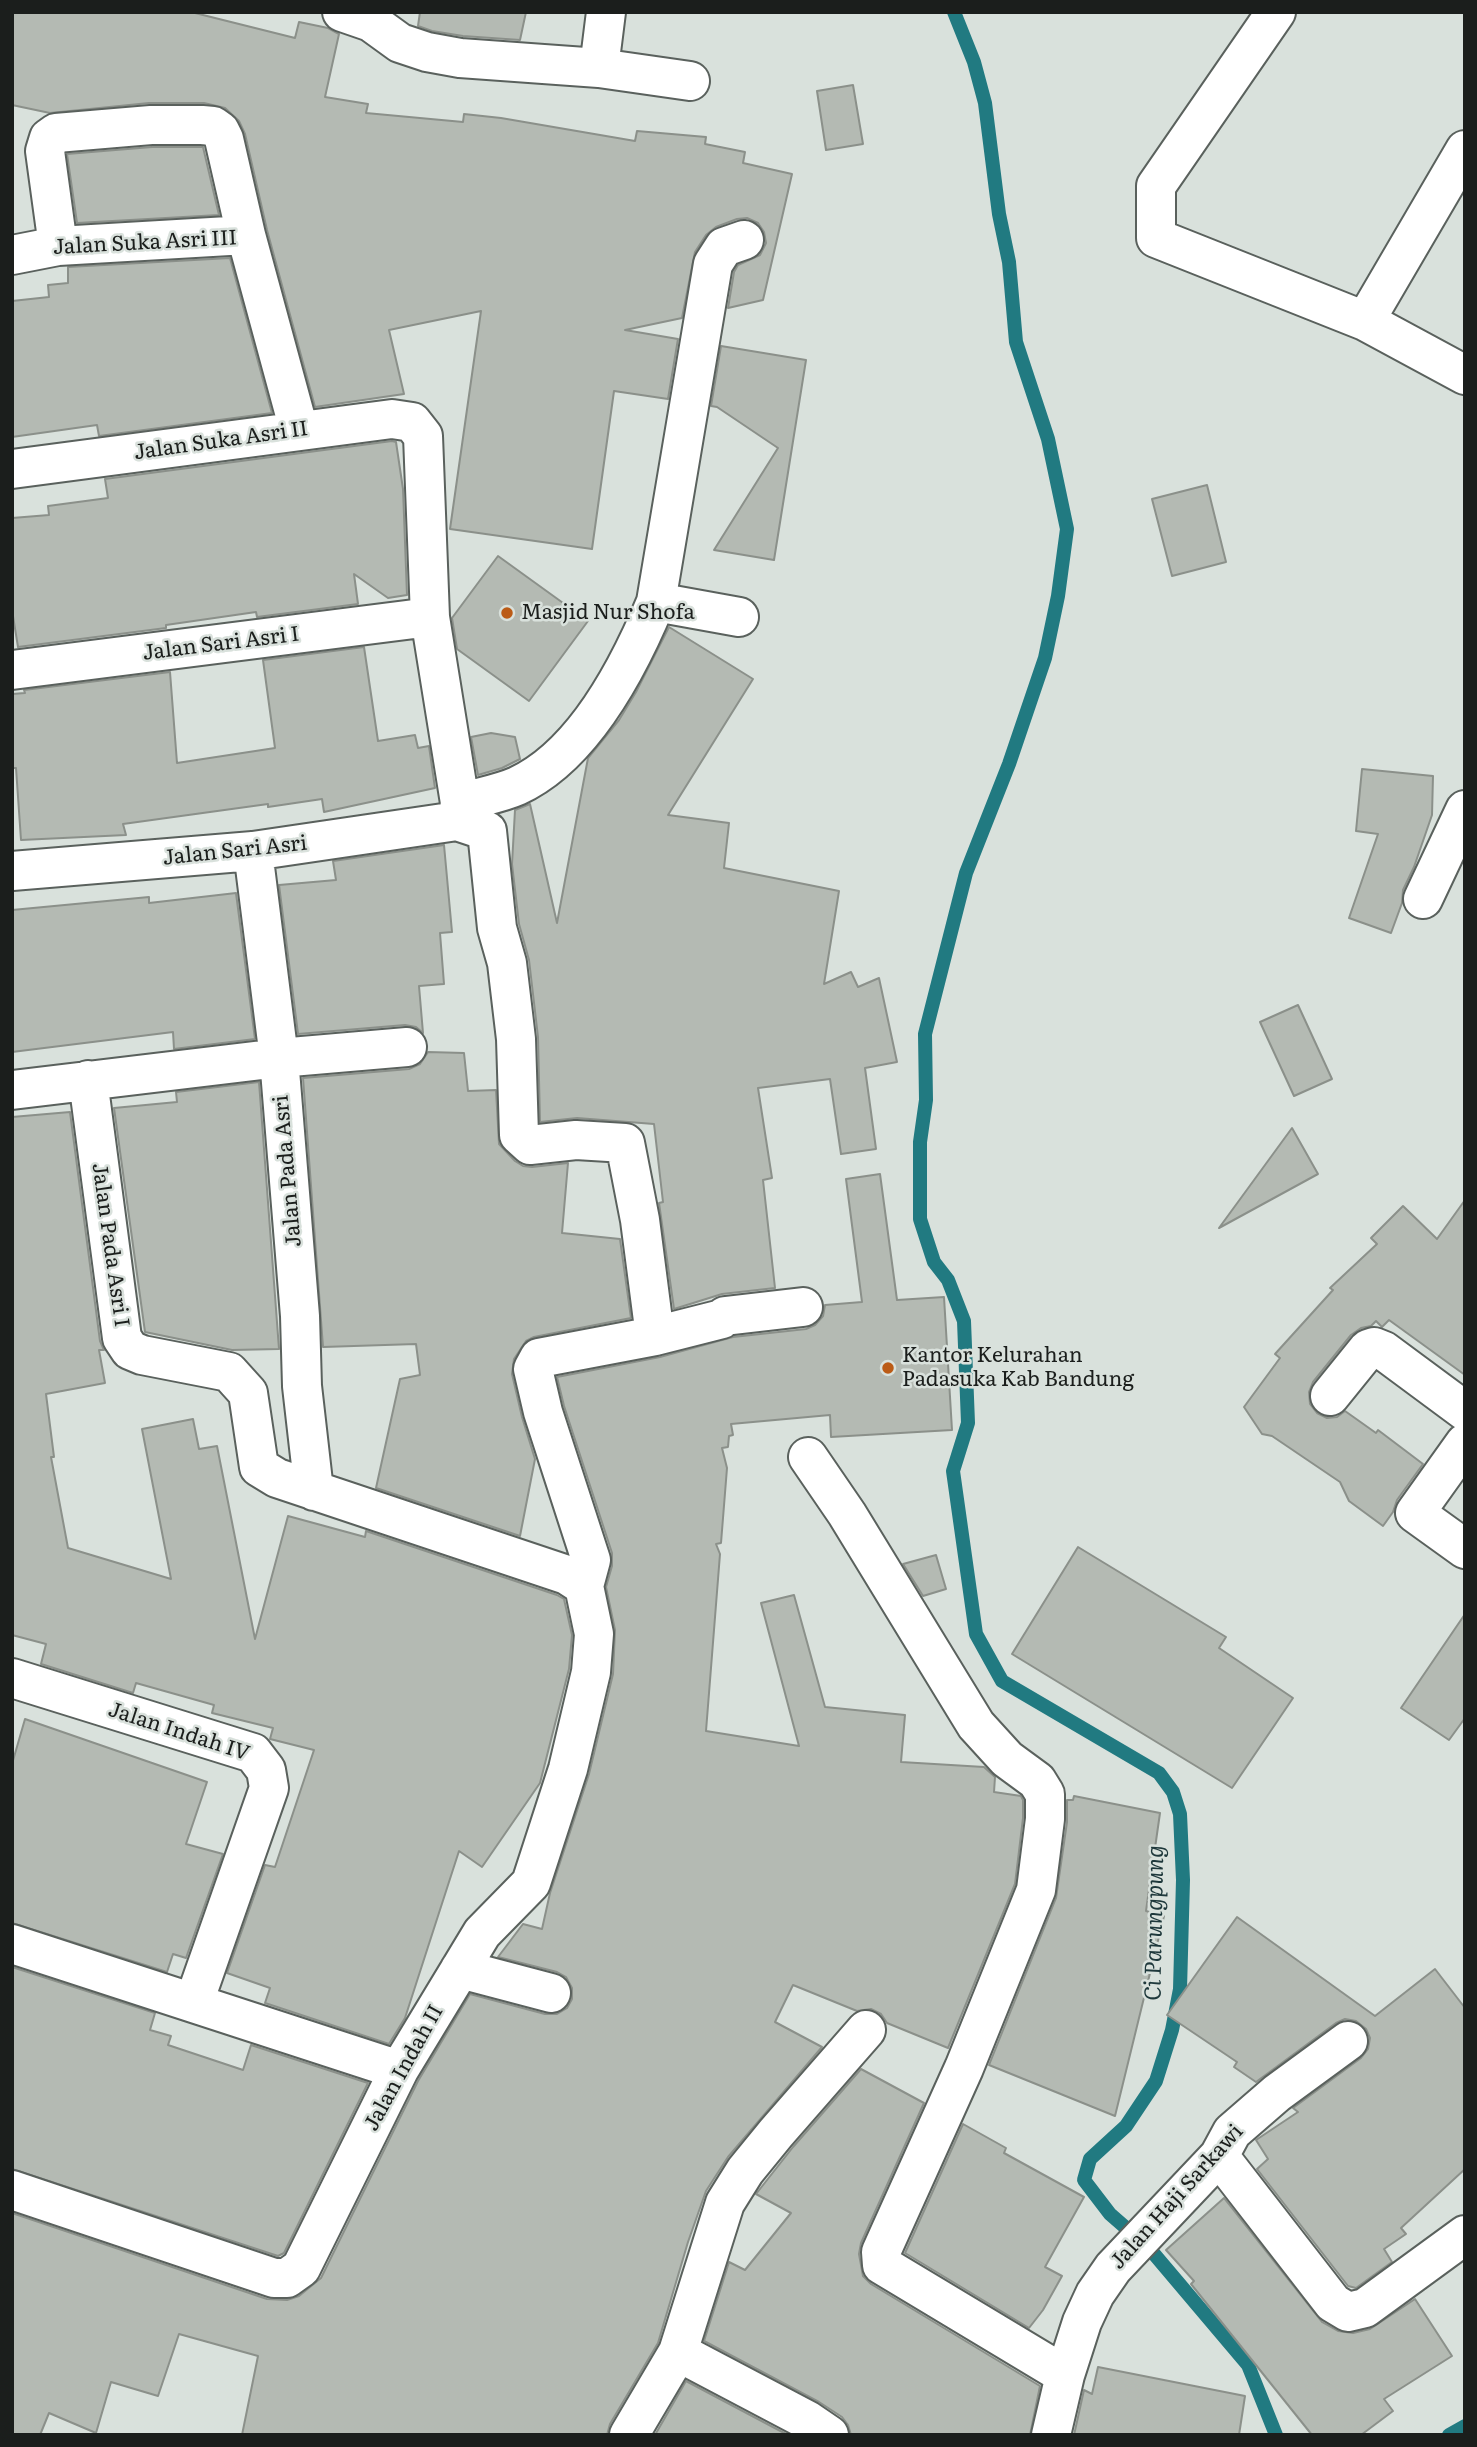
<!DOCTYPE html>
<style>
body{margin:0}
#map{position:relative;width:1477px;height:2447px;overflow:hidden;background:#d9e1dc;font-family:Literata,serif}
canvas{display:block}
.frame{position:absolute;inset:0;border:14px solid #1b1e1c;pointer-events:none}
</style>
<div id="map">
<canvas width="1477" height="2447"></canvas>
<div class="frame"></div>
</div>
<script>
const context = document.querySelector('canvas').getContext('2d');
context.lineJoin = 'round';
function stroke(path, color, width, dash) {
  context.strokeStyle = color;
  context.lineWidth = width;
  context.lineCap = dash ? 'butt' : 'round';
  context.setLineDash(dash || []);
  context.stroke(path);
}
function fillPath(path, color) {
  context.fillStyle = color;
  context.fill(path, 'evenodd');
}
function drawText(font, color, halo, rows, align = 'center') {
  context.font = font + ' Literata,serif';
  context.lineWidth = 5;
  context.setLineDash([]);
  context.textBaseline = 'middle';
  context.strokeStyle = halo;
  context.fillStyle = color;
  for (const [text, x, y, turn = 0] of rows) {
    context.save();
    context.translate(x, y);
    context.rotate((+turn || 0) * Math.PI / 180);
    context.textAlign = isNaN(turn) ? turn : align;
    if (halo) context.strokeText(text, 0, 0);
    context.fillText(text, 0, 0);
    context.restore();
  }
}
stroke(new Path2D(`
 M954,12L974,62L985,103L999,214L1009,262L1016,342L1048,439L1067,529L1058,596L1045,658L1009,764L966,873L925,1034L926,1100L920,1142V1219L934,1262L948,1280L964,1321L968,1423L953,1471L976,1634L1002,1681L1159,1773L1173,1792L1180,1814L1183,1880L1180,1989L1172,2030L1156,2081L1126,2126L1090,2159L1084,2180L1110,2214L1149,2248L1248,2365L1276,2435
 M1449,2435L1465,2426`), '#217a81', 14);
const building = new Path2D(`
 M12,12H191L295,38L299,22L328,28L339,34L325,97L368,104L366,113L463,122L464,114L501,118L635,141L637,131L706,137L705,144L745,152L743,163L792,174L763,300L728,308L734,272L738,265L760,255L766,243L764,232L758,223L747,218L737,219L716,227L706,235L695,252L682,318L625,330L678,339L668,399L614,391L592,549L450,529L481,311L389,330L404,394L315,407L267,230L245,134L239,121L225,108L204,103H149L50,113L12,105Z
 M420,12H526L520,40L463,36L432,31L418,26Z
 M853,85L863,144L826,150L817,91Z
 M152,147H203L219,215L77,223L67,154Z
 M230,258L272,413L99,436L97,425L12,437V301L49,297L48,285L68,283V267Z
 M721,346L806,360L774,560L714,550L778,448L717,407L711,406Z
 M392,441L396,442L403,489L407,595L388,598L354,574L358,604L257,617L256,612L166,625V628L18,647L12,610V518L49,515L48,506L108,498L105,479Z
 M1207,485L1226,562L1172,576L1152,499Z
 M498,556L588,621L529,701L457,649L452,618Z
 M669,627L753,679L668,815L729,823L724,868L839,891L824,984L851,972L858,987L879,978L897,1062L865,1068L876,1149L841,1154L830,1079L758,1088L772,1178L763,1180L775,1288L722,1294L674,1309L659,1203L663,1202L654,1124L577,1118L540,1122L538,1037L529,960L519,924L512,864L515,810L530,804L557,923L588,758L619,720L636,692Z
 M364,647L378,741L415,735L418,748L429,746L435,788L324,812L322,799L268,807V804L123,824L126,835L21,840L16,768H12V694L25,693L24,690L170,672L177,763L275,748L263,660Z
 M491,733L515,737L520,759L502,768L478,775L471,737Z
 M1362,769L1433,776L1432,815L1414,867L1403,890L1402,903L1391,933L1349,918L1378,834L1356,831Z
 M444,845L452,932L440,933L444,984L419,986L423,1033L416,1027L405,1025L298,1034L279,885L336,880L333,861Z
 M236,893L255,1039L174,1049L173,1032L12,1052V910L149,897V903Z
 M1298,1005L1332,1079L1294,1096L1260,1022Z
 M428,1052L464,1053L468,1091L496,1090L499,1144L515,1161L523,1166L532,1167L568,1163L562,1233L620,1239L631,1318L534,1337L526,1341L514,1359L512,1374L522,1417L535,1459L520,1536L376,1488L400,1379L420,1375L416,1344L323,1347L303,1078L409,1069L420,1064Z
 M259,1082L279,1349L232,1350L145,1332L114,1108L177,1102L176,1092Z
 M70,1112L100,1341L104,1350H99L105,1383L46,1394L54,1457H51L68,1548L171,1579L142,1429L193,1419L199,1449L217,1446L255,1639L288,1516L365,1537L366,1531L557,1595L564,1599L572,1635L569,1669L540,1783L482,1867L459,1851L405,2018L389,2044L265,2003L270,1988L227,1973L265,1865L275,1867L314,1750L270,1739L273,1728L212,1713L214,1705L136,1683L133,1693L41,1664L46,1644L12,1635V1117Z
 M1292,1128L1318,1174L1219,1228Z
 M880,1174L897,1300L944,1297L952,1430L831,1437L830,1415L731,1424L733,1435L729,1436L728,1447L722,1448L727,1468L721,1543L716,1544L720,1554L706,1731L799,1746L761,1603L794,1595L825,1707L905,1715L901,1762L984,1767L995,1777L994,1792L1021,1796L1023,1800V1818L1015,1884L948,2048L887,2023L881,2014L871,2009L857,2011L793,1985L775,2022L822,2047L728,2157L706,2191L688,2242L658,2343L610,2424L607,2435H242L258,2356L179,2334L158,2396L111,2382L96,2433L49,2413L40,2435H12V2213L267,2299L287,2300L299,2296L321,2278L418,2081L470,1994L545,2014H557L567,2008L572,1999V1988L566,1977L557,1972L498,1957L523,1924L542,1929L550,1893L589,1774L613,1674L615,1630L606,1587L612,1566V1553L564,1406L557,1377L660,1357L733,1337L806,1329L815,1325L823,1316L825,1305L862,1302L846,1179Z
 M1465,1200V1375L1389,1320L1382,1327L1376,1321L1371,1326L1361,1328L1351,1335L1313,1382L1309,1392L1310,1404L1317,1413L1327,1418L1337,1417L1345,1411L1376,1433L1378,1430L1423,1464L1397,1500L1393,1512L1383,1526L1349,1501L1340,1482L1272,1436L1262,1434L1244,1407L1280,1358L1275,1354L1333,1290L1330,1288L1377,1244L1371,1238L1403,1206L1437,1239Z
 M1078,1547L1226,1637L1219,1648L1293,1698L1232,1788L1012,1654Z
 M936,1555L946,1589L923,1596L903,1564Z
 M1465,1614V1718L1449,1740L1401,1708Z
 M25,1719L207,1782L186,1844L223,1854L186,1958L173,1954L167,1972L12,1923V1764Z
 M1074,1796L1160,1813L1146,1911L1164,1916L1115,2116L989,2065L1056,1898L1067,1822V1800H1073Z
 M1237,1917L1375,2016L1435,1969L1465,2008V2169L1401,2228L1406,2234L1384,2249L1392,2262L1356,2288L1348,2286L1257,2169L1268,2159L1256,2140L1298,2112L1293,2108L1361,2058L1368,2049L1370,2038L1366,2029L1356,2021L1345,2019L1336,2023L1256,2082L1234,2067L1237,2062L1167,2015Z
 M12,1967L155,2013L150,2030L171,2036L168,2045L243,2070L251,2045L368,2083L284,2253L278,2256L12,2169Z
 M861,2069L924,2103L861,2243L859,2254L863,2276L871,2284L1040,2386L1030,2435H851L848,2425L842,2417L819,2402L704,2341L729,2262L745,2270L791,2213L756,2194L793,2147Z
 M963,2124L1006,2148L1004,2153L1084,2197L1045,2267L1062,2276L1043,2310L1029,2328L905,2253Z
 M1224,2198L1322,2322L1338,2331L1353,2333L1370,2329L1415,2299L1452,2356L1384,2399L1393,2411L1361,2435H1312L1191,2284L1194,2281L1166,2250Z
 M1098,2367L1245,2396L1239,2435H1074L1084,2390L1092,2394Z
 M686,2381L788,2435H655Z`);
fillPath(building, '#b4bab3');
stroke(building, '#8b908a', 2);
const street = new Path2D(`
 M342,12L371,22L400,43L427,52L460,58L599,68L690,81
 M1276,12L1156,186V238L1365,321
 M599,68L606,12
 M1465,150L1365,321L1465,375
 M58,246L45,151L49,138L56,133L151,125H202L213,126L220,131L224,139L246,235
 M12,255L58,246L246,235L299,430
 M12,469L392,419L412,422L423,436L430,617L460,803L457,821
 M656,602L739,617
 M12,670L430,617
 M460,803C478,797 499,794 517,786C584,755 629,667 656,602L713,264L724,247L744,240
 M253,851L279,1058L300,1316L302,1386L314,1491
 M12,871L253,851L457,821L487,831L497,928L507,963L516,1039L519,1135L530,1145L576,1140L625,1143L640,1220L655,1336
 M1423,899L1465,810
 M88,1080L122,1338L130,1350L142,1355L229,1372L248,1393
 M12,1090L279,1058L407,1047
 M248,1393L259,1467L277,1478L567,1575L584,1586
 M1330,1396L1368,1349L1374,1347L1384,1351L1465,1411
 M1465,1443L1415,1513L1465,1549
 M808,1457L847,1514L976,1725L1007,1759L1037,1781L1045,1794V1819L1036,1890L964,2068L881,2252L882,2265L1065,2375
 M12,1678L253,1753L266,1770L269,1788L194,2002
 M12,1944L399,2070
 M460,1969L551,1993
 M1219,2156L1333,2303L1348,2312L1365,2308L1465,2235
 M12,2190L274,2278H287L301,2268L399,2070L482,1933L531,1883L568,1769L591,1672L594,1634L584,1586L591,1560L543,1412L533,1369L539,1358L655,1336L722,1319L725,1316L803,1307
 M678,2352L807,2420L829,2435
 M629,2435L678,2352L725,2203L745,2171L776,2133L866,2030
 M1051,2435L1065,2375L1082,2322L1095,2294L1113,2268L1219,2156L1232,2132L1277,2093L1348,2041`);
stroke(street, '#5a615d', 42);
stroke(street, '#fff', 38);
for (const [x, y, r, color] of [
 [507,613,7,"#bb5b16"],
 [888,1368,7,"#bb5b16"]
]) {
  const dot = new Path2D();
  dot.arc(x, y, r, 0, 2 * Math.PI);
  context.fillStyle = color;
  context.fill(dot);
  stroke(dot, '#d9e1dc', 2.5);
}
drawText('21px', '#1b1e1c', '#d9e1dc', [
 ["Jalan Suka Asri III",145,243,-3],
 ["Jalan Suka Asri II",221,441,-8],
 ["Jalan Sari Asri I",221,644,-7],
 ["Jalan Sari Asri",235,851,-6],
 ["Jalan Pada Asri",288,1171,-95],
 ["Jalan Pada Asri I",110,1245,82],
 ["Jalan Indah IV",179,1732,18],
 ["Jalan Indah II",404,2068,-61],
 ["Jalan Haji Sarkawi",1177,2197,-48]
]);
drawText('21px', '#1b1e1c', '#d9e1dc', [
 ["Masjid Nur Shofa",521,613],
 ["Kantor Kelurahan",902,1356],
 ["Padasuka Kab Bandung",902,1380]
], 'left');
drawText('italic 23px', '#1e383b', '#d9e1dc', [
 ["Ci Parungpung",1155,1923,-89]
]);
</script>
